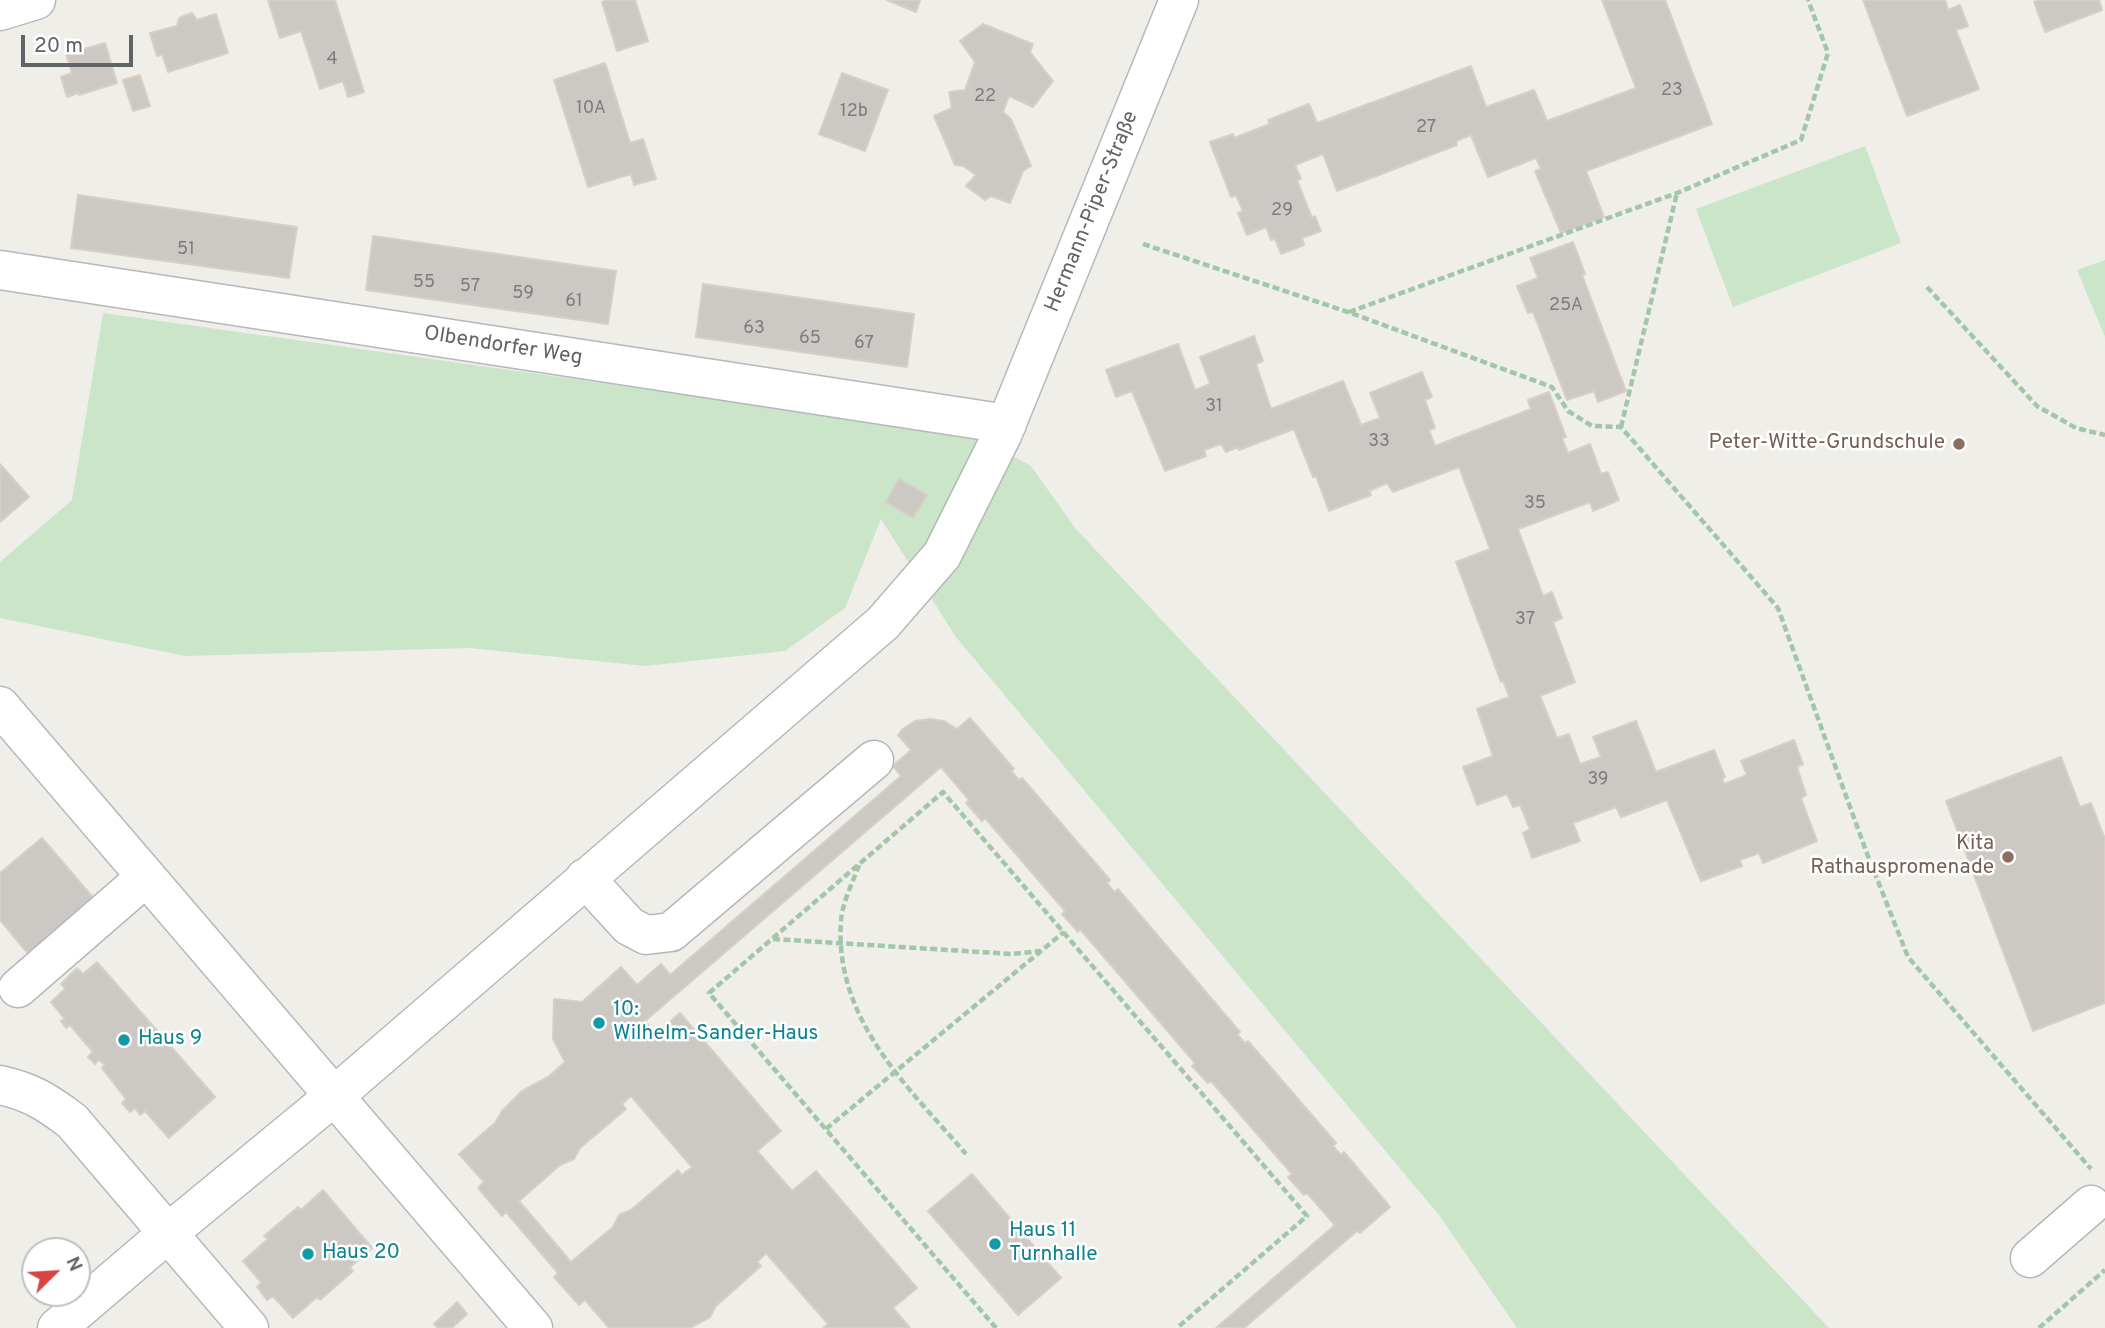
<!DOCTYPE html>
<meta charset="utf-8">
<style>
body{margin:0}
#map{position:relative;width:2105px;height:1328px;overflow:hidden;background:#f0eee9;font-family:Overpass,sans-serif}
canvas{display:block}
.north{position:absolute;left:21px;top:1237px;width:70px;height:70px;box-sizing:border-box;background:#fff;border:2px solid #bfc1c2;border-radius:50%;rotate:66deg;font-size:19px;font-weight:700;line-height:28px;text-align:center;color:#606467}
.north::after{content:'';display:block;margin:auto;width:24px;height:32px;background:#db4445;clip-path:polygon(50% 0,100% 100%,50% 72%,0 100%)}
.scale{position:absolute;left:21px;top:35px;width:112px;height:32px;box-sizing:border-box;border:4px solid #606467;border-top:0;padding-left:9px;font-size:21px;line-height:24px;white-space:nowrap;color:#606467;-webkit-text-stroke:5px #fff;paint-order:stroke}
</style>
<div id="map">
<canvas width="2105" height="1328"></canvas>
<div class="north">N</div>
<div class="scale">20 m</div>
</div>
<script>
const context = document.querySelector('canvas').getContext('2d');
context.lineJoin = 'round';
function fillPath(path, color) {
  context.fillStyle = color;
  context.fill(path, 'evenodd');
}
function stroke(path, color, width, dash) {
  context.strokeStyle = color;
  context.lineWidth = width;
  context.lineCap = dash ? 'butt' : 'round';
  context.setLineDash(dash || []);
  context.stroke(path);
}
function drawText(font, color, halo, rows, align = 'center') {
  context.font = font + ' Overpass,sans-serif';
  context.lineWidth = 5;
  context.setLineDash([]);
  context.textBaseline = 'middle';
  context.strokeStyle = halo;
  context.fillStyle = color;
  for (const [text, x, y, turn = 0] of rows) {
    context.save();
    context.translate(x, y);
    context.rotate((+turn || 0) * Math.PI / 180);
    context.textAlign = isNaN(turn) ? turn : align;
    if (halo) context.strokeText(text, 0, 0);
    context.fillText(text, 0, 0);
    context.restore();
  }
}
fillPath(new Path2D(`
 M1865,146L1901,243L1733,307L1696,209Z
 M2105,260V337L2077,270Z
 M103,313L973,435L1031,466L1075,528L1829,1328H1517L1439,1215L956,637L881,519L845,608L785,651L645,666L469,648L185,656L0,618V562L72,500Z`), '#cae5c8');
const building = new Path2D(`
 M268,0H335L364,92L348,97L343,81L320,89L301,31L280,38Z
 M608,0H635L648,41L617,51L602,2Z
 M887,0H920L916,12Z
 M1602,0H1665L1712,124L1586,171L1604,217L1561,233L1535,171L1541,169L1536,158L1488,177L1471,135L1456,141L1457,145L1337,191L1323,154L1295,165L1301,179L1297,180L1312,218L1315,216L1321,231L1302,238L1304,245L1281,254L1275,239L1271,240L1266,227L1247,235L1238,213L1243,211L1236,195L1231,197L1210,142L1233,134L1234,138L1270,124L1268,120L1309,104L1317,123L1471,66L1486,107L1534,90L1547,121L1636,88Z
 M1863,0H1945L1948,10L1960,5L1968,26L1956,30L1979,89L1907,116Z
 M2039,0H2099L2102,10L2045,32L2034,2Z
 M192,13L197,20L216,14L228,53L168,72L162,54L157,56L150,33L177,26L179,18Z
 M983,24L1033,44L1030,52L1053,81L1033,107L1009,96L1003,112L1011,119L1031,166L1023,171L1010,203L991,196L985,200L966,186L976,175L963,166L955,165L934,116L952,108L949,92L965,90L975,62L960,41Z
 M105,43L117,83L79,95L78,93L67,97L61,77L72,73L66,54Z
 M605,63L630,143L643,139L656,179L634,185L631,174L588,187L554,80Z
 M842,73L888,90L865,151L819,134Z
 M140,75L150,106L133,111L123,80Z
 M78,195L297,227L289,278L71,248Z
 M373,236L616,271L608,324L366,290Z
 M1573,242L1585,274L1582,275L1626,391L1598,402L1594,391L1567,400L1533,312L1528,313L1517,286L1538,278L1530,258Z
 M703,284L914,314L907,367L696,337Z
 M1254,336L1263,361L1256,364L1271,409L1343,381L1361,425L1380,418L1370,393L1422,372L1432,397L1425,400L1435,428L1429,430L1435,446L1531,409L1528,400L1549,392L1566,437L1562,438L1568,453L1590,444L1601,474L1608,472L1619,500L1593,511L1590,502L1518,529L1543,596L1552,592L1562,618L1553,622L1575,682L1540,696L1557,738L1569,734L1580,764L1601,757L1593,737L1636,721L1656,772L1714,750L1725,777L1722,779L1724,784L1747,775L1741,761L1794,740L1803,764L1797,767L1806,795L1801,798L1817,841L1763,863L1759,853L1740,860L1742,866L1701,881L1667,800L1621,817L1616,807L1573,823L1580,841L1532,858L1523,833L1530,829L1520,805L1513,807L1507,794L1477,805L1463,767L1493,756L1477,709L1509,697L1503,680L1501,682L1456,562L1490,549L1459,467L1393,492L1387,483L1369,491L1371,495L1329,511L1316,476L1313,477L1294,429L1239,450L1238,447L1226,452L1221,444L1204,450L1206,456L1165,471L1132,391L1116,397L1106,370L1178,344L1195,390L1210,384L1200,357Z
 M0,464L29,497L0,522Z
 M899,479L927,495L913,518L886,502Z
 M970,718L1014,769L1011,771L1019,780L1022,778L1110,880L1107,883L1114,892L1118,889L1240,1032L1237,1034L1245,1043L1248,1041L1336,1143L1333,1146L1341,1155L1344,1152L1390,1207L1360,1233L1357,1231L1244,1328H1216L1335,1225L1307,1193L1304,1195L1288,1177L1292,1174L1211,1081L1208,1083L1192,1066L1195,1063L1080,929L1078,932L1062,914L1065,911L985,818L982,821L966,803L969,800L941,767L645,1021L656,1034L680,1013L781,1131L757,1151L792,1191L816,1171L917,1288L893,1308L910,1328H823L828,1324L766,1253L757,1262L761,1266L716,1306L710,1317L690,1328H609L585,1300L579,1305L554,1277L558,1273L506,1212L502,1216L478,1188L484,1182L459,1154L495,1123L502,1111L522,1091L548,1077L565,1062L553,1039L554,999L582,1002L621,967L637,985L661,964L670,975L901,776L893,766L911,750L898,735L903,729L915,721L930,719L944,721L957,729ZM631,1096L692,1167L682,1175L678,1170L631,1210L619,1215L613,1227L571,1262L519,1201L560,1165L574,1159L580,1148L626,1109L622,1104Z
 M2061,757L2080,807L2091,803L2105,839V1003L2033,1031L1946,801Z
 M42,838L101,907L35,962L0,920V873Z
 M97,962L215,1097L169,1138L145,1111L140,1115L135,1108L130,1112L122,1103L126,1099L102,1068L105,1065L99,1060L95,1064L88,1057L93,1052L70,1025L66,1028L61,1021L65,1019L51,1002L65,989L61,984L77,968L83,974Z
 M972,1174L1061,1278L1018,1315L928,1211Z
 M323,1190L372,1248L350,1267L353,1271L320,1300L317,1297L293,1318L273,1296L267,1300L257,1287L261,1282L243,1261L268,1239L264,1236L298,1207L301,1210Z
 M457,1302L467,1314L452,1328H438L434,1324Z`);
fillPath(building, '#ccc9c5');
stroke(building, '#d5cfc7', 2);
const minor = new Path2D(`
 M0,11L36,0
 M0,270L1007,424
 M0,706L533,1328
 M585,878L629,926L646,935L671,932L874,760
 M18,988L146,877
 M0,1085C31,1092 47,1102 72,1121L249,1328
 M2030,1258L2091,1205
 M57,1328L168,1233L333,1097L883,623L942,555L1002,435L1179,0`);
stroke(minor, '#b5b8bb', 41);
stroke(new Path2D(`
 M1143,244L1348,312L1552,387L1568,411L1592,426L1621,427L1778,608L1866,851L1908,957L2091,1169
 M1927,287L2037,406L2076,428L2105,435
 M1349,312L1677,193L1801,140L1828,53L1808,0
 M1621,427L1677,193
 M859,865C853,882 842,903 841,921C834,1019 907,1086 966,1154
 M773,939L1012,954L1040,951
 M826,1129L1064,932
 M996,1328L709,993L943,792L1307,1216L1177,1328
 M2039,1328L2105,1270`), '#a1c6a8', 4.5, [7, 3.5]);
stroke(minor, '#fff', 38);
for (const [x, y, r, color] of [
 [1959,444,7,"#8d6e63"],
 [2008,857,7,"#8d6e63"],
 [599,1023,7,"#0f9aa8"],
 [124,1040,7,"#0f9aa8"],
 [995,1244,7,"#0f9aa8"],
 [308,1254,7,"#0f9aa8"]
]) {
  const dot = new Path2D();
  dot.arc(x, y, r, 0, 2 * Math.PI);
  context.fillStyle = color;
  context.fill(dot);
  stroke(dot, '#fff', 2.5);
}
drawText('18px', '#7b7d7e', null, [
 ["4",332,60],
 ["23",1672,91],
 ["22",985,97],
 ["10A",591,109],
 ["12b",854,112],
 ["27",1426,128],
 ["29",1282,211],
 ["51",186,250],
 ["55",424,283],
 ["57",470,287],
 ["59",523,294],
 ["61",574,302],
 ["25A",1566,306],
 ["63",754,329],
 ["65",810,339],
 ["67",864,344],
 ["31",1214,407],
 ["33",1379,442],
 ["35",1535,504],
 ["37",1525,620],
 ["39",1598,780]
]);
drawText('21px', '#606467', '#fff', [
 ["Hermann-Piper-Straße",1093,212,-68],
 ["Olbendorfer Weg",503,347,9]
]);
drawText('21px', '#785e54', '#fff', [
 ["Peter-Witte-Grundschule",1945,444],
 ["Kita",1994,845],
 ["Rathauspromenade",1994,869]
], 'right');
drawText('21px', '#0d838f', '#fff', [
 ["10:",613,1011],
 ["Wilhelm-Sander-Haus",613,1035],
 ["Haus 9",138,1040],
 ["Haus 11",1009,1232],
 ["Turnhalle",1009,1256],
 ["Haus 20",322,1254]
], 'left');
</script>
